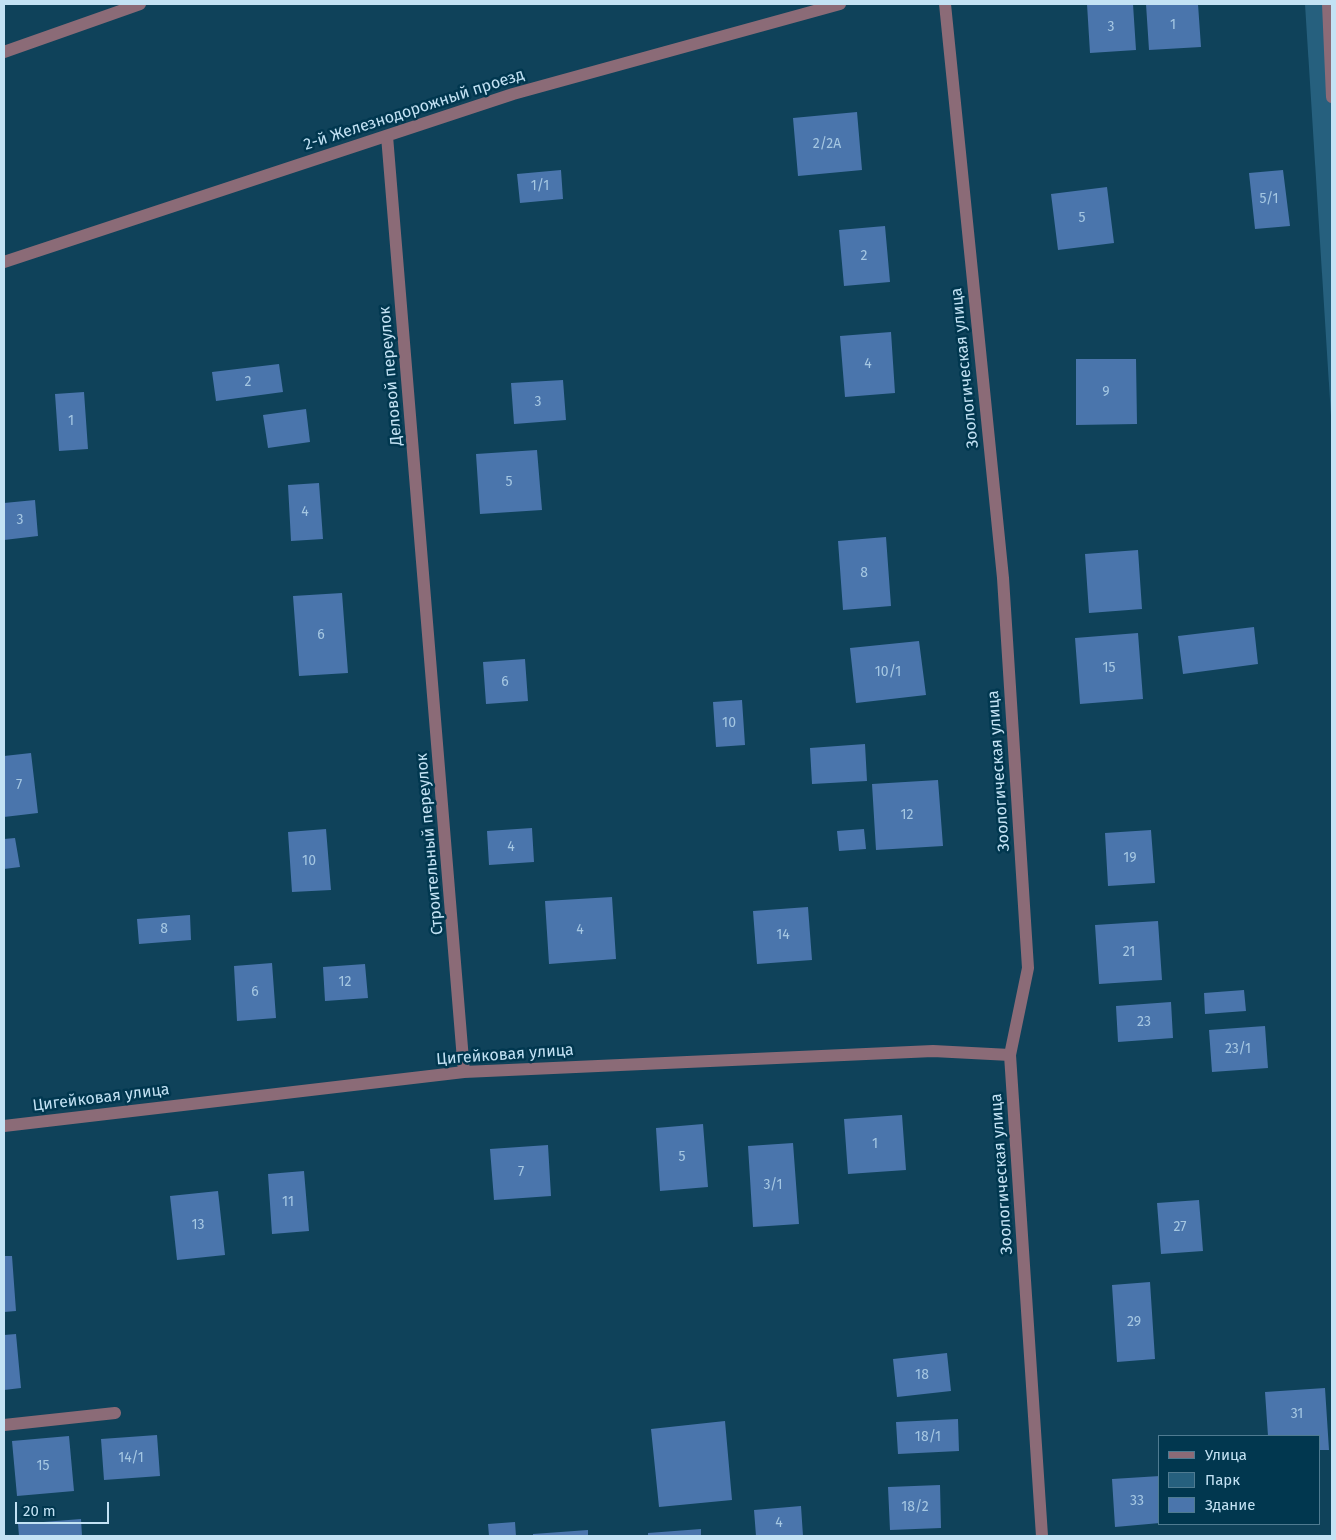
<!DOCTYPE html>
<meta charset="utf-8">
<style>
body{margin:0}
#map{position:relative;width:1336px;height:1540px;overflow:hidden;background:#0f425a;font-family:"Fira Sans",sans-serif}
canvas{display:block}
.frame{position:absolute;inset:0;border:5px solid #c3e2f4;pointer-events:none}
.legend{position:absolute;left:1158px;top:1435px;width:162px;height:90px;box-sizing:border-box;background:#01374f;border:1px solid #4f7b91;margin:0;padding:6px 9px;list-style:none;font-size:15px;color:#c3e2f4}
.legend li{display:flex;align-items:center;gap:10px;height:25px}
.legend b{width:25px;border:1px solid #4f7b91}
.scale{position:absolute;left:15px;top:1502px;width:94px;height:22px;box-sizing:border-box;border:2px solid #c3e2f4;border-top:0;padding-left:6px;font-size:15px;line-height:18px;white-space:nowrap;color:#c3e2f4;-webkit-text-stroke:4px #01374f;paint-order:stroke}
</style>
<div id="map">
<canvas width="1336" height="1540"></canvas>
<div class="frame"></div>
<ul class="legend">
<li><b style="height:6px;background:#8b6b77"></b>Улица</li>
<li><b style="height:14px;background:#26607e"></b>Парк</li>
<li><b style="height:14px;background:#4a75ac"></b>Здание</li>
</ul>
<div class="scale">20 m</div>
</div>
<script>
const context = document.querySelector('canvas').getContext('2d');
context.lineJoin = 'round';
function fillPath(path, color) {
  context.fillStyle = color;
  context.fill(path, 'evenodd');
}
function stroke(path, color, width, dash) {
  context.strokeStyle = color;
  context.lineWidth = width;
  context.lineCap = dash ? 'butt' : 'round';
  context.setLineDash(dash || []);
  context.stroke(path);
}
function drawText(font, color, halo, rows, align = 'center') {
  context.font = font + ' "Fira Sans",sans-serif';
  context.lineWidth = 5;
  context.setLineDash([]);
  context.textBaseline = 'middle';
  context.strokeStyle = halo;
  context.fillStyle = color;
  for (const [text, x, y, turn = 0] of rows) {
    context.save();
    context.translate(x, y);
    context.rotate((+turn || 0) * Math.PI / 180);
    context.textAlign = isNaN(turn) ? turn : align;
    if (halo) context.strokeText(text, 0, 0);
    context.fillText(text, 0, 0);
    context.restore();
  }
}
fillPath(new Path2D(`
 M1305,4H1332V432Z`), '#26607e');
fillPath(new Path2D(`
 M1087,4H1133L1136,50L1090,53Z
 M1146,4H1198L1201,47L1149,50Z
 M857,112L862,170L798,176L793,118Z
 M561,170L563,199L520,203L517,174Z
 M1283,170L1290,226L1255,229L1249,173Z
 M1107,187L1114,243L1058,250L1051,194Z
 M885,226L890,282L844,286L839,230Z
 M891,332L895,393L845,397L840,336Z
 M1076,359H1136L1137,424L1076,425Z
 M279,364L283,392L216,401L212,372Z
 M563,380L566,420L514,424L511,383Z
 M84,392L88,449L59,451L55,394Z
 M306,409L310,442L268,448L263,415Z
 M537,450L542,510L480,514L476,454Z
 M319,483L323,539L291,541L288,485Z
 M35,500L38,536L4,540V503Z
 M886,537L891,606L843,610L838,541Z
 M1138,550L1142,609L1089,613L1085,554Z
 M342,593L348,673L299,676L293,596Z
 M1254,627L1258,664L1183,674L1178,636Z
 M1138,633L1143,699L1080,704L1075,638Z
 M919,641L926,695L856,703L850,648Z
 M525,659L528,701L486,704L483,662Z
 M742,700L745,745L716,747L713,702Z
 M865,744L867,781L812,784L810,748Z
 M31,753L38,813L4,817V756Z
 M938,780L943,846L876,850L872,784Z
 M532,828L534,862L489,865L487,831Z
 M326,829L331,890L292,892L288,832Z
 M864,829L866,849L839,851L837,831Z
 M1151,830L1155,883L1108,886L1105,833Z
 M15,838L20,867L4,869V839Z
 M612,897L616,959L549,964L545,901Z
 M808,907L812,960L757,964L753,911Z
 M190,915L191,940L139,944L137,919Z
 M1158,921L1162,980L1099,984L1095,925Z
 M272,963L276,1018L237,1021L234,966Z
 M365,964L368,998L325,1001L323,967Z
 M1244,990L1246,1011L1205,1014L1204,993Z
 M1171,1002L1173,1038L1118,1042L1116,1006Z
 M1265,1026L1268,1068L1212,1072L1209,1030Z
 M902,1115L906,1170L848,1174L844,1119Z
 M703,1124L708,1187L660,1191L656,1128Z
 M793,1143L799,1224L753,1227L748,1146Z
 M548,1145L551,1196L494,1200L490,1149Z
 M304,1171L309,1231L272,1234L268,1174Z
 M218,1191L225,1255L177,1260L170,1196Z
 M1199,1200L1203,1251L1161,1254L1157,1203Z
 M4,1256H12L16,1311L4,1312Z
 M1150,1282L1155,1359L1117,1362L1112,1285Z
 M16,1334L21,1388L4,1390V1335Z
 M947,1353L951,1391L897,1397L893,1359Z
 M1325,1388L1329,1450H1320V1436H1268L1265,1392Z
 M958,1419L959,1451L898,1454L896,1422Z
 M725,1421L732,1500L659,1507L651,1429Z
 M157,1435L160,1476L104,1480L101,1439Z
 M69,1436L74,1491L17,1496L12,1441Z
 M1160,1476V1523L1115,1527L1112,1479Z
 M940,1485L941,1528L890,1530L888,1487Z
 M801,1506L803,1536H756L754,1510Z
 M81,1519L82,1536H19L18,1524Z
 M515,1522L516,1536H489L488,1524Z
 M701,1529V1536H648V1533Z
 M588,1530V1536H533V1534Z`), '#4a75ac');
stroke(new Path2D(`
 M945,4L1003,578L1028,968L1010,1055L1042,1536
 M1328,4L1332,97
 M4,52L140,4
 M387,136L464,1072
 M4,262L513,94L840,4
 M4,1126L464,1072L933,1051L1010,1055
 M4,1425L115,1413`), '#8b6b77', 12);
drawText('14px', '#a5c7e2', null, [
 ["1",1173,25],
 ["3",1111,27],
 ["2/2А",827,144],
 ["1/1",540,186],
 ["5/1",1269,199],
 ["5",1082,218],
 ["2",864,256],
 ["4",868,364],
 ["2",248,382],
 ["9",1106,392],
 ["3",538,402],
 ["1",71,421],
 ["5",509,482],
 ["4",305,512],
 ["3",20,520],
 ["8",864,573],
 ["6",321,635],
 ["15",1109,668],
 ["10/1",888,672],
 ["6",505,682],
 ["10",729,723],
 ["7",19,785],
 ["12",907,815],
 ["4",511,847],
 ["19",1130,858],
 ["10",309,861],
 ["8",164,929],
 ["4",580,930],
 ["14",783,935],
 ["21",1129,952],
 ["12",345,982],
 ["6",255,992],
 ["23",1144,1022],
 ["23/1",1238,1049],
 ["1",875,1144],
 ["5",682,1157],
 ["7",521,1172],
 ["3/1",773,1185],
 ["11",288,1202],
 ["13",198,1225],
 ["27",1180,1227],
 ["29",1134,1322],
 ["18",922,1375],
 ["31",1297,1414],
 ["18/1",928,1437],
 ["14/1",131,1458],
 ["15",43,1466],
 ["33",1137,1501],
 ["18/2",915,1507],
 ["4",779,1523]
]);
drawText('16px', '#c3e2f4', '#01374f', [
 ["2-й Железнодорожный проезд",414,110,-18],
 ["Зоологическая улица",965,368,-96],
 ["Деловой переулок",391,376,-95],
 ["Зоологическая улица",999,771,-94],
 ["Строительный переулок",430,844,-95],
 ["Цигейковая улица",505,1055,-4],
 ["Цигейковая улица",101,1098,-7],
 ["Зоологическая улица",1002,1174,-94]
]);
</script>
